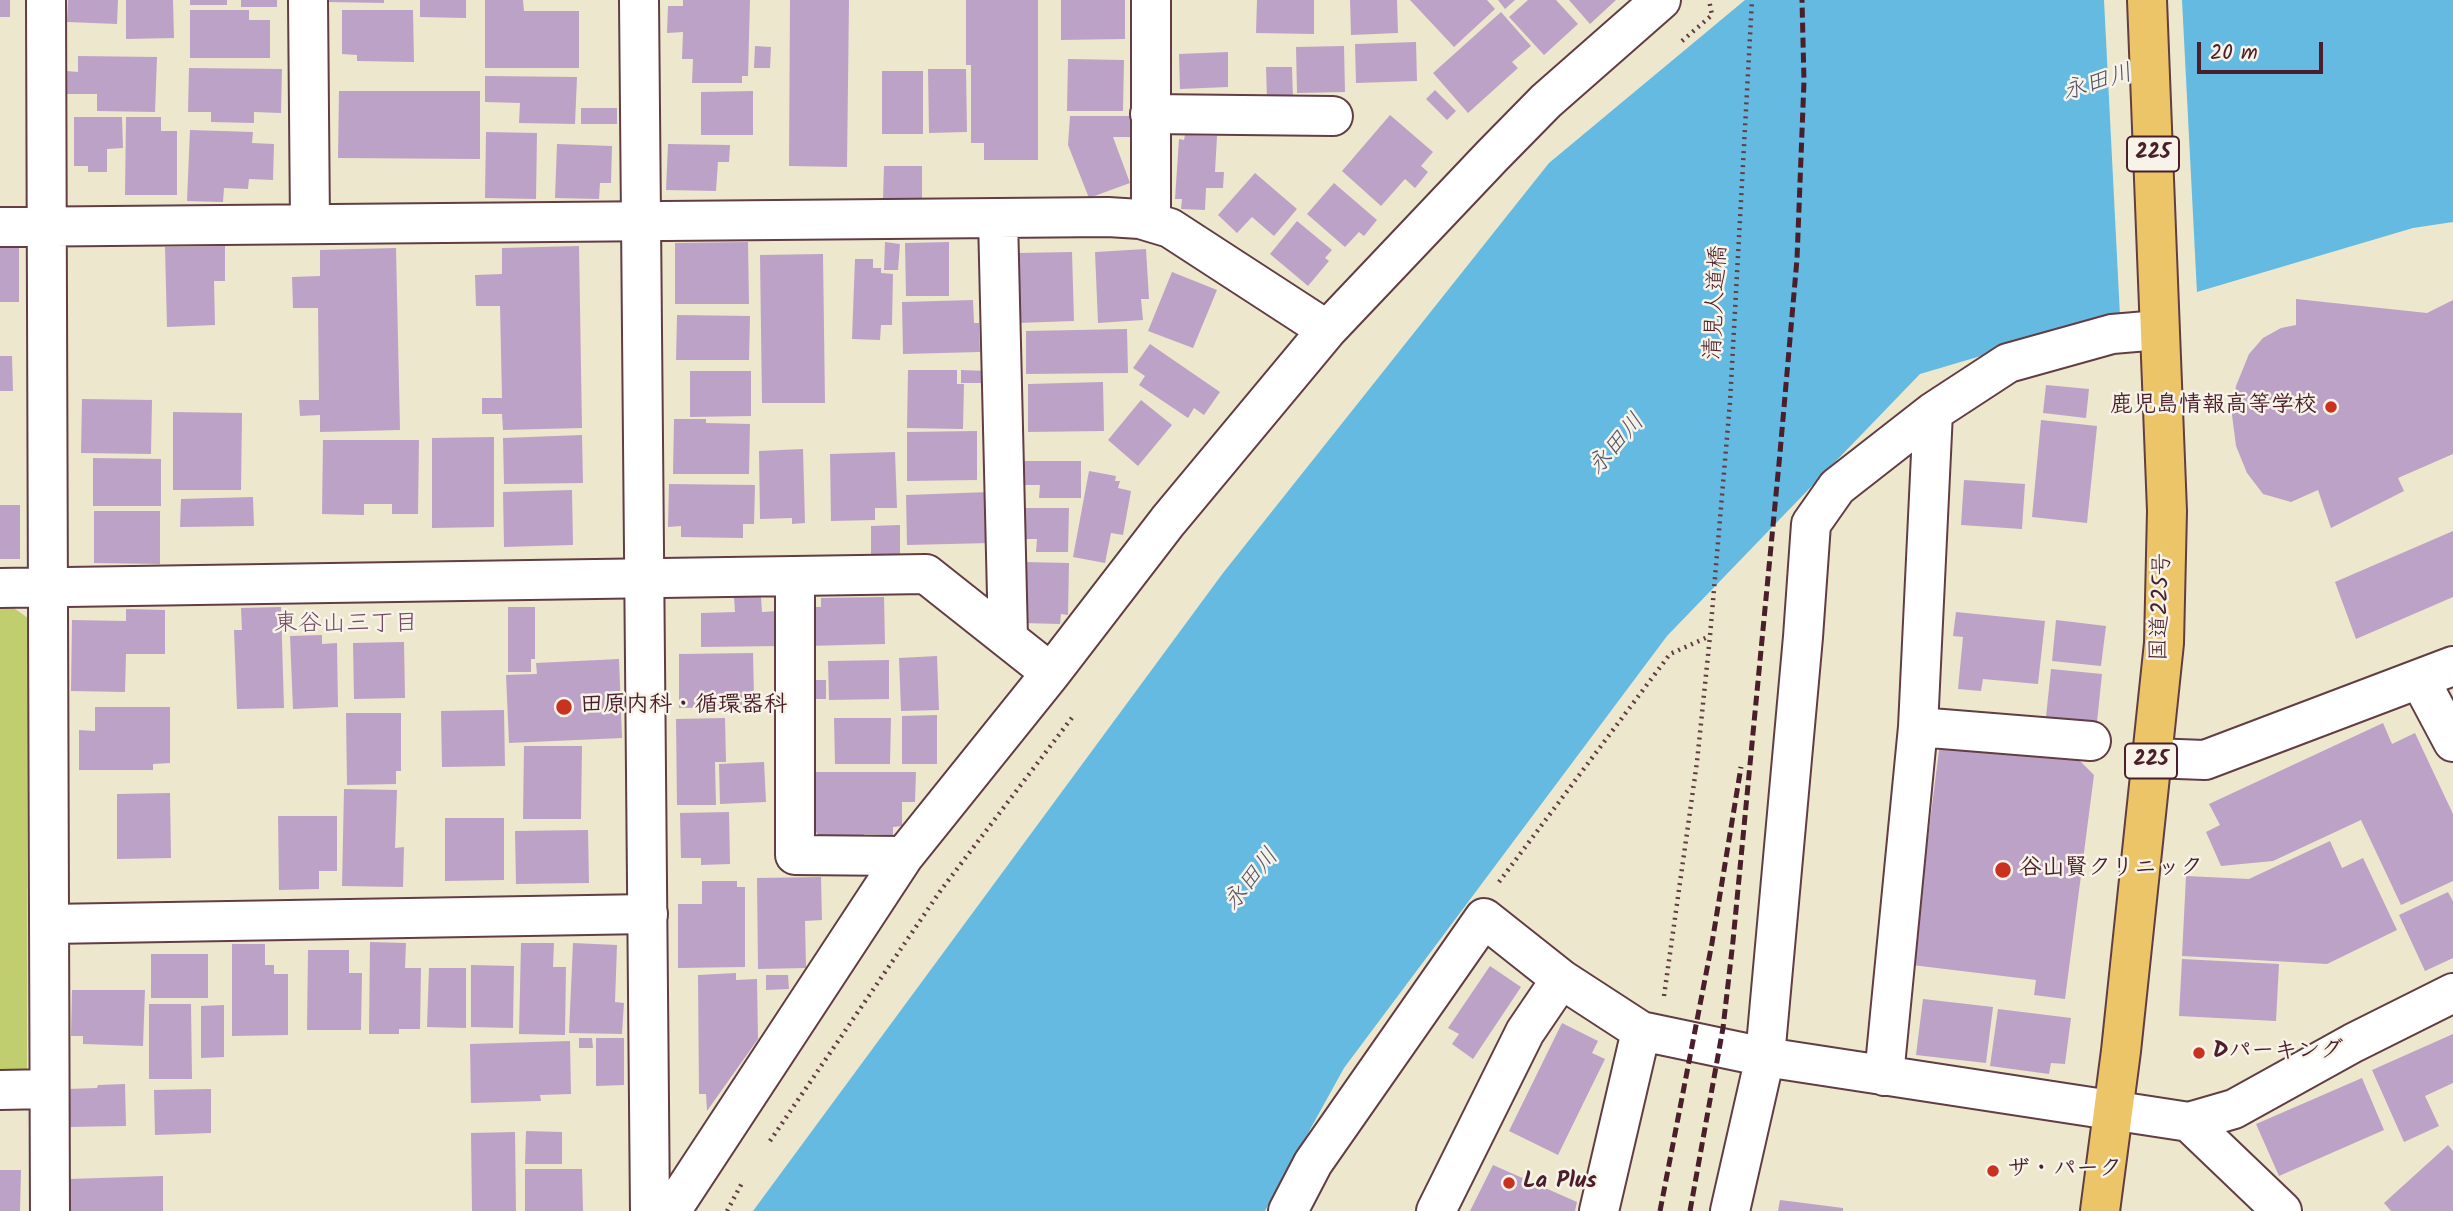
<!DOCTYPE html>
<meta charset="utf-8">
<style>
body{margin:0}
#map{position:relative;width:2453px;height:1211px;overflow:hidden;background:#ede7cd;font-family:Kalam,sans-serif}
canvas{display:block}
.scale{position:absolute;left:2197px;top:42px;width:126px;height:32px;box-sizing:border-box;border:4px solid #4a1f2b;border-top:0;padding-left:9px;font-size:21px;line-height:24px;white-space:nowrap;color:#4a1f2b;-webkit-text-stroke:5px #f7f3e8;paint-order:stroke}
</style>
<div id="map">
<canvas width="2453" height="1211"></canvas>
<div class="scale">20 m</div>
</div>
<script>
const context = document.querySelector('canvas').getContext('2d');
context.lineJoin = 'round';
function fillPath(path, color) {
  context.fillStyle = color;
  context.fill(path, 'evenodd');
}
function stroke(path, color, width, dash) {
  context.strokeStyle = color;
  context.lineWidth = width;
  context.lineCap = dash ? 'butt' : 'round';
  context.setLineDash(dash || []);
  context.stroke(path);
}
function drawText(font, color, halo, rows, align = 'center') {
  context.font = font + ' Kalam,"Klee One",sans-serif';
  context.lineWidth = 5;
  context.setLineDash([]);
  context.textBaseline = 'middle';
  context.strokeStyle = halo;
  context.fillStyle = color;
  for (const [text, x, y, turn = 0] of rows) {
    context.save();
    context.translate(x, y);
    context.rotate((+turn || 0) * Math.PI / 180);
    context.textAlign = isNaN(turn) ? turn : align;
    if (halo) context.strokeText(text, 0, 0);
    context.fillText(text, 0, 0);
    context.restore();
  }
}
fillPath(new Path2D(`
 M0,606H11L28,618L27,1073L0,1087Z`), '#c0ce70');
fillPath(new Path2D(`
 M1745,0H2453V222L2413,228L1920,374L1667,636L1344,1068L1265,1211H753L1223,573L1549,163Z`), '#65bae1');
fillPath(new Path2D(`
 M2104,0H2182L2197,293L2120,316Z`), '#ede7cd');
fillPath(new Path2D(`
 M0,0H10V17H0Z
 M68,0H118L117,24L67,22Z
 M126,0H173L174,38L126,39Z
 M190,0H227V5H190Z
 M241,0H277V7H241Z
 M326,0H384V3L326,2Z
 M420,0H466V18L420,17Z
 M485,0H523L524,11H579V68H485Z
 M683,0H750L748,76H742V83H692L693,59H682L683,32L667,33L668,6H683Z
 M790,0H849L847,167L789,166Z
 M966,0H1038V160H984V143H971V65H966Z
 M1061,0H1125V39L1061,40Z
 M1257,0H1314V34L1256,33Z
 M1350,0H1397L1398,33L1351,35Z
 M1410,0H1487L1495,9L1454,47Z
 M1498,0H1515L1505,9Z
 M1528,0H1556L1578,24L1544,55L1509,17Z
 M1569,0H1616L1590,24Z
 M190,10H249V20H270V58H190Z
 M342,10H413L414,62L357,61V55L342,54Z
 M1501,12L1531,46L1512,62L1518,68L1468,113L1433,73Z
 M1416,42L1417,81L1356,83L1355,44Z
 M755,46L771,47L770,68H754Z
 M1344,46L1345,92L1297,93L1296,47Z
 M1228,52V87L1180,89L1179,54Z
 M78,56L157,57L155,112L97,111V94H66V71L78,72Z
 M1068,59L1124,60L1123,111H1067Z
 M1266,67H1292L1293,98L1267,99Z
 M189,68L282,69L281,113L254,112V123L211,122V112H188Z
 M928,69H966L967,132L929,133Z
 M882,71H923V134H882Z
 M485,76L577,77L575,124L519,123L520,103L485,102Z
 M1435,90L1456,111L1447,120L1426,99Z
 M339,91H480V159L338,158Z
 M753,91V135H701V92Z
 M581,108H617V124H581Z
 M1390,115L1433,152L1421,166L1428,172L1415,188L1405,179L1381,206L1342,171Z
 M1070,116H1136V137H1113L1130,183L1089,198L1068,145Z
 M74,117H122L123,148L107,149V172H88V166H74Z
 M126,117H161V131H177V195H125Z
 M190,130L253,132L252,143L274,144L273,180L249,179L248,189L224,188L223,202L187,201Z
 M486,132L537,133L536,199L485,198Z
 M1185,135L1217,136L1215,172H1224L1223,188H1206L1205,210L1181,209L1182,199H1175L1179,139L1184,140Z
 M557,144L612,146L611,183H600L599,199L555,198Z
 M668,144L730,145L729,162H718L716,191L666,190Z
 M884,166H922V200L883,199Z
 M1255,173L1297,209L1274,236L1252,217L1237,233L1218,215Z
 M1334,183L1377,220L1364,236L1359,232L1345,247L1307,214Z
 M1297,221L1332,250L1325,258L1329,261L1308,286L1270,254Z
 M748,242L749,304H675V243Z
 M885,242L900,244L898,270H884Z
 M949,242V296H906L905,243Z
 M225,246V281H214L215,325L167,327L165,247Z
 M579,246L582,428L503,430L502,414H482V398H502L500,306H476L475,275L502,274V248Z
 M0,248H19V302H0Z
 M396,248L400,430L320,432V415L300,416L299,400H319L318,308H293L292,277L320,276V250Z
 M1146,249L1149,299H1141L1143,320L1098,323L1095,252Z
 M1072,252L1074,321L1018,323L1017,253Z
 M823,254L825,403H762L760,255Z
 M855,259H873V268H881V273L893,274L892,325H881L880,340L852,339Z
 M1172,272L1217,290L1193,348L1148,331Z
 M2296,299L2427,313L2453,300V454L2398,478L2404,491L2331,528L2318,490L2291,502L2263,494L2247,473L2236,446L2232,415L2236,386L2249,354L2263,338L2281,328L2296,325Z
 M973,300L974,323H979L980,352L903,354L902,302Z
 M677,315L750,316L749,360H676Z
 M1127,329L1128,373L1026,374V331Z
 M1150,344L1220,392L1204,415L1194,408L1188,418L1139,385L1145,376L1133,368Z
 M0,356H12L13,391H0Z
 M908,370H957V384H964L963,429L907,428Z
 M961,370L989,371V383H961Z
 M690,371H751V416L690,417Z
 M1103,382L1104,431L1028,432V384Z
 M2046,385L2089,389L2086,418L2043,413Z
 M82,399L152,400L151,454L81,453Z
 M1141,400L1172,425L1138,466L1108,440Z
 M173,412L242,413L241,490H173Z
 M674,419H706V423L750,424L749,474H673Z
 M2041,420L2097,426L2087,523L2032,517Z
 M977,431V480L907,481V432Z
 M582,435L583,483L504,484L503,438Z
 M494,437V527L432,528V438Z
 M323,440H419L418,514H392V504H364V515L322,514Z
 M803,449L805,523L792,524V518L760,519L759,451Z
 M895,452L897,508H875V520L831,521L830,454Z
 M93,458L161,459V506H93Z
 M1022,461H1081V498H1039L1040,485H1022Z
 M1089,471L1116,476L1115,481H1120L1118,488L1131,491L1123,535L1111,533L1105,563L1073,557Z
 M1964,480L2025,484L2022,529L1961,525Z
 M669,484L755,485L754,524H743V538L681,537V526L668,527Z
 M572,490L573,545L504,547L503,492Z
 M990,492L991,543L907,545L906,495Z
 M253,497L254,526L180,527L181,499Z
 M0,505H20V559H0Z
 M1025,508H1069L1068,552H1036L1037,539H1025Z
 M94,511H160V564L94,563Z
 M900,525V554H871V526Z
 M2453,531V597L2356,639L2335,582Z
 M1024,562L1069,563L1068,615L1061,614L1060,624L1023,623Z
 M734,597H761L762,612L779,611V646L701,647V613L735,612Z
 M884,597L885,644L807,646V607H821V598Z
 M281,607L284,708L237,709L234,630H242L241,608Z
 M508,607H535V659H531V672H508Z
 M126,609L165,610V654H126L125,692L71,691L72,620L126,621Z
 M1956,612L2045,621L2038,684L1983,679L1981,691L1958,689L1963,637L1953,636Z
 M2056,620L2106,626L2101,666L2052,661Z
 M322,635V644L337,643L338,707L293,709L290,636Z
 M404,642L405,698L354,699L353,643Z
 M753,653L754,698H742V707L679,708V654Z
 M937,656L939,710L901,711L899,658Z
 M619,659L622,738L509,743L506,675L537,674L536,663Z
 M889,660V699L829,700L828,661Z
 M2051,669L2102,674L2097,722L2046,717Z
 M810,680H826V699H810Z
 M95,707H170V763L153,764V770H79V730L95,731Z
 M504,710L505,766L442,767L441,711Z
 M346,713H401V771H396V784L347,785Z
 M937,715V764H902V716Z
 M725,718L726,762H715L716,805H677L676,719Z
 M834,718H891L890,764H835Z
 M2383,723L2392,744L2415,733L2453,814V881L2401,905L2361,820L2273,861L2221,866L2206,832L2220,825L2209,804Z
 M1940,742L2078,759L2094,775L2065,999L2034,995L2036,980L1912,965Z
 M524,746H582L581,819H523Z
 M764,762L766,802L720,804L719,764Z
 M815,772H916L915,802H902V826L893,827V835L864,834L865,841H824L814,830Z
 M344,789L397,790L395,848L404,847L403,887L342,886Z
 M170,793L171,858L117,859V794Z
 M729,812L730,864L701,865V858H681L680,813Z
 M278,816H337V871H319V889L279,890Z
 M445,818H504V880L445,881Z
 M588,830L589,883L516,884L515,831Z
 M2330,841L2342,868L2363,858L2397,930L2327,964L2182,956L2186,876L2249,879Z
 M821,877L822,920L805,921L806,968L758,969L757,878Z
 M702,881H737V887H745V967L678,968V904H702Z
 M2448,892L2453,901V958L2425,971L2399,915Z
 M370,942L406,943L405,968H421L420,1029H399V1034H369Z
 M521,943H554L553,967H566L565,1035L519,1034Z
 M573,943L617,945L615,1002L624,1003L622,1034L569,1033Z
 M232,944H265V965H274V974H288V1035L232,1036Z
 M308,950H349V973H362L361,1030H307Z
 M151,954H208V998H151Z
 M2182,959L2279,964L2276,1021L2179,1016Z
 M471,965L514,966L513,1028L471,1027Z
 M1490,966L1521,987L1473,1059L1452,1044L1459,1034L1448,1028Z
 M429,968H466V1028L427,1027Z
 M736,973V980L757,979L758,1039L707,1111L706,1094H699L698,975Z
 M766,975H788L789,989L766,990Z
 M72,990H145L143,1046L83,1044V1036H71Z
 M1923,999L1993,1007L1986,1063L1916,1055Z
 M149,1004H191L192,1079H149Z
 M224,1005V1057L201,1058V1006Z
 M1998,1009L2071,1018L2065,1064L2051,1063L2049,1074L1990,1066Z
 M1562,1023L1598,1041L1592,1053L1605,1059L1558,1155L1509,1131Z
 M2453,1034V1083L2425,1096L2439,1126L2404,1142L2372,1070Z
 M579,1038H592L593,1048H579Z
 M596,1038H624V1085L596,1086Z
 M570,1041L571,1094L540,1095L541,1101L471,1103L470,1044Z
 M2362,1078L2384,1130L2279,1176L2256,1124Z
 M125,1084L126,1126L68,1127L67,1089L97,1088L98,1085Z
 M211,1089V1133L155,1135L154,1090Z
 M526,1131L562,1132V1164H525Z
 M515,1132L516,1211H472L471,1133Z
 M2448,1145L2453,1151V1211H2391L2384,1203Z
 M1493,1165L1577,1202L1575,1211H1470Z
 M525,1169H582L583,1211H525Z
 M0,1170H21L20,1211H0Z
 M163,1176V1211H68V1179Z
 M1780,1200L1843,1208V1211H1778Z`), '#bda2c7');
const minor = new Path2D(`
 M46,0L50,1211
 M308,0L310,224
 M1151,0V222
 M1150,114L1333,116
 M998,218L1008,638
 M0,227L1108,217L1140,219L1170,228L1327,330
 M795,576V855L904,856
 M0,588L926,574L1051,673
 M2420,680L2453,742
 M1918,727L2091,741
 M2151,758L2205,760L2453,666
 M49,924L648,914
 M1884,1076L1918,727L1933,412
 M0,1090L49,1089
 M2189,1122L2282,1211
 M671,1211L904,856L1051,673L1168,521L1327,330L1492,156L1546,101L1661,0
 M1288,1211L1313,1163L1484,918L1561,979
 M1436,1211L1525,1032L1561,979L1641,1031L1765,1057L2189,1122L2234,1109L2353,1043L2453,993
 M1599,1211L1641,1031
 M1730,1211L1765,1057L1803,637L1811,524L1837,487L1933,412L2008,363L2112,334L2159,330`);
const tertiary = new Path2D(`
 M639,0L650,1211`);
const trunk = new Path2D(`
 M2100,1211L2121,1051L2164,643L2167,511L2147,0`);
stroke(minor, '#623d43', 42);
stroke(tertiary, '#623d43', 42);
stroke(trunk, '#623d43', 42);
stroke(new Path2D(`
 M1682,41L1712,15L1709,0
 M1499,882L1670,654L1710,636
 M1664,996L1697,762L1710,636L1730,402L1752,0
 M770,1141L941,890L1074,715
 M727,1211L742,1183`), '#623d43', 4.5, [2, 5]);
stroke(minor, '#fff', 38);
stroke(tertiary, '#fff', 38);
stroke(trunk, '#edc569', 38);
stroke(new Path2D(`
 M1660,1211L1712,943L1741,767
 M1690,1211L1723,1028L1733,941L1780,453L1797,259L1804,81L1802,0`), '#4a1f2b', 5, [10, 5]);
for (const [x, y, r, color] of [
 [2331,407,7,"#c8321e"],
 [564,707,9,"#c8321e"],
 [2003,870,9,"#c8321e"],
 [2199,1053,7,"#c8321e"],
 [1993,1171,7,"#c8321e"],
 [1509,1183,7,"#c8321e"]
]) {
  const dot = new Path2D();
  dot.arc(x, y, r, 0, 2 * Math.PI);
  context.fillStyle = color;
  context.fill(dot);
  stroke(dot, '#f7f3e8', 2.5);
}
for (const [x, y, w] of [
 [2153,154,52],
 [2151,761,52]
]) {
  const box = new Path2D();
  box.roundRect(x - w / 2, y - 17.5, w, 35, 5);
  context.fillStyle = '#f7f3e8';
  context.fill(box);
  stroke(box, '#4a1f2b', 2);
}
drawText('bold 21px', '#4a1f2b', null, [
 ["225",2153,154],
 ["225",2151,761]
]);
drawText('23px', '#4a1f2b', '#f7f3e8', [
 ["清見人道橋",1718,303,-87],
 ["国道225号",2163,607,-88]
]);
drawText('bold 23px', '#4a1f2b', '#f7f3e8', [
 ["鹿児島情報高等学校",2317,407,"right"],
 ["田原内科・循環器科",580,707],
 ["谷山賢クリニック",2019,870],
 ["Dパーキング",2213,1053],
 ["ザ・パーク",2007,1171],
 ["La Plus",1523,1183]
], 'left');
drawText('italic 24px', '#53556b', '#f7f3e8', [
 ["永田川",2098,85,-17],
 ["永田川",1618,446,-49],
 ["永田川",1253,881,-51]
]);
drawText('24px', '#724d62', '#f7f3e8', [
 ["東谷山三丁目",346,626]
]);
</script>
